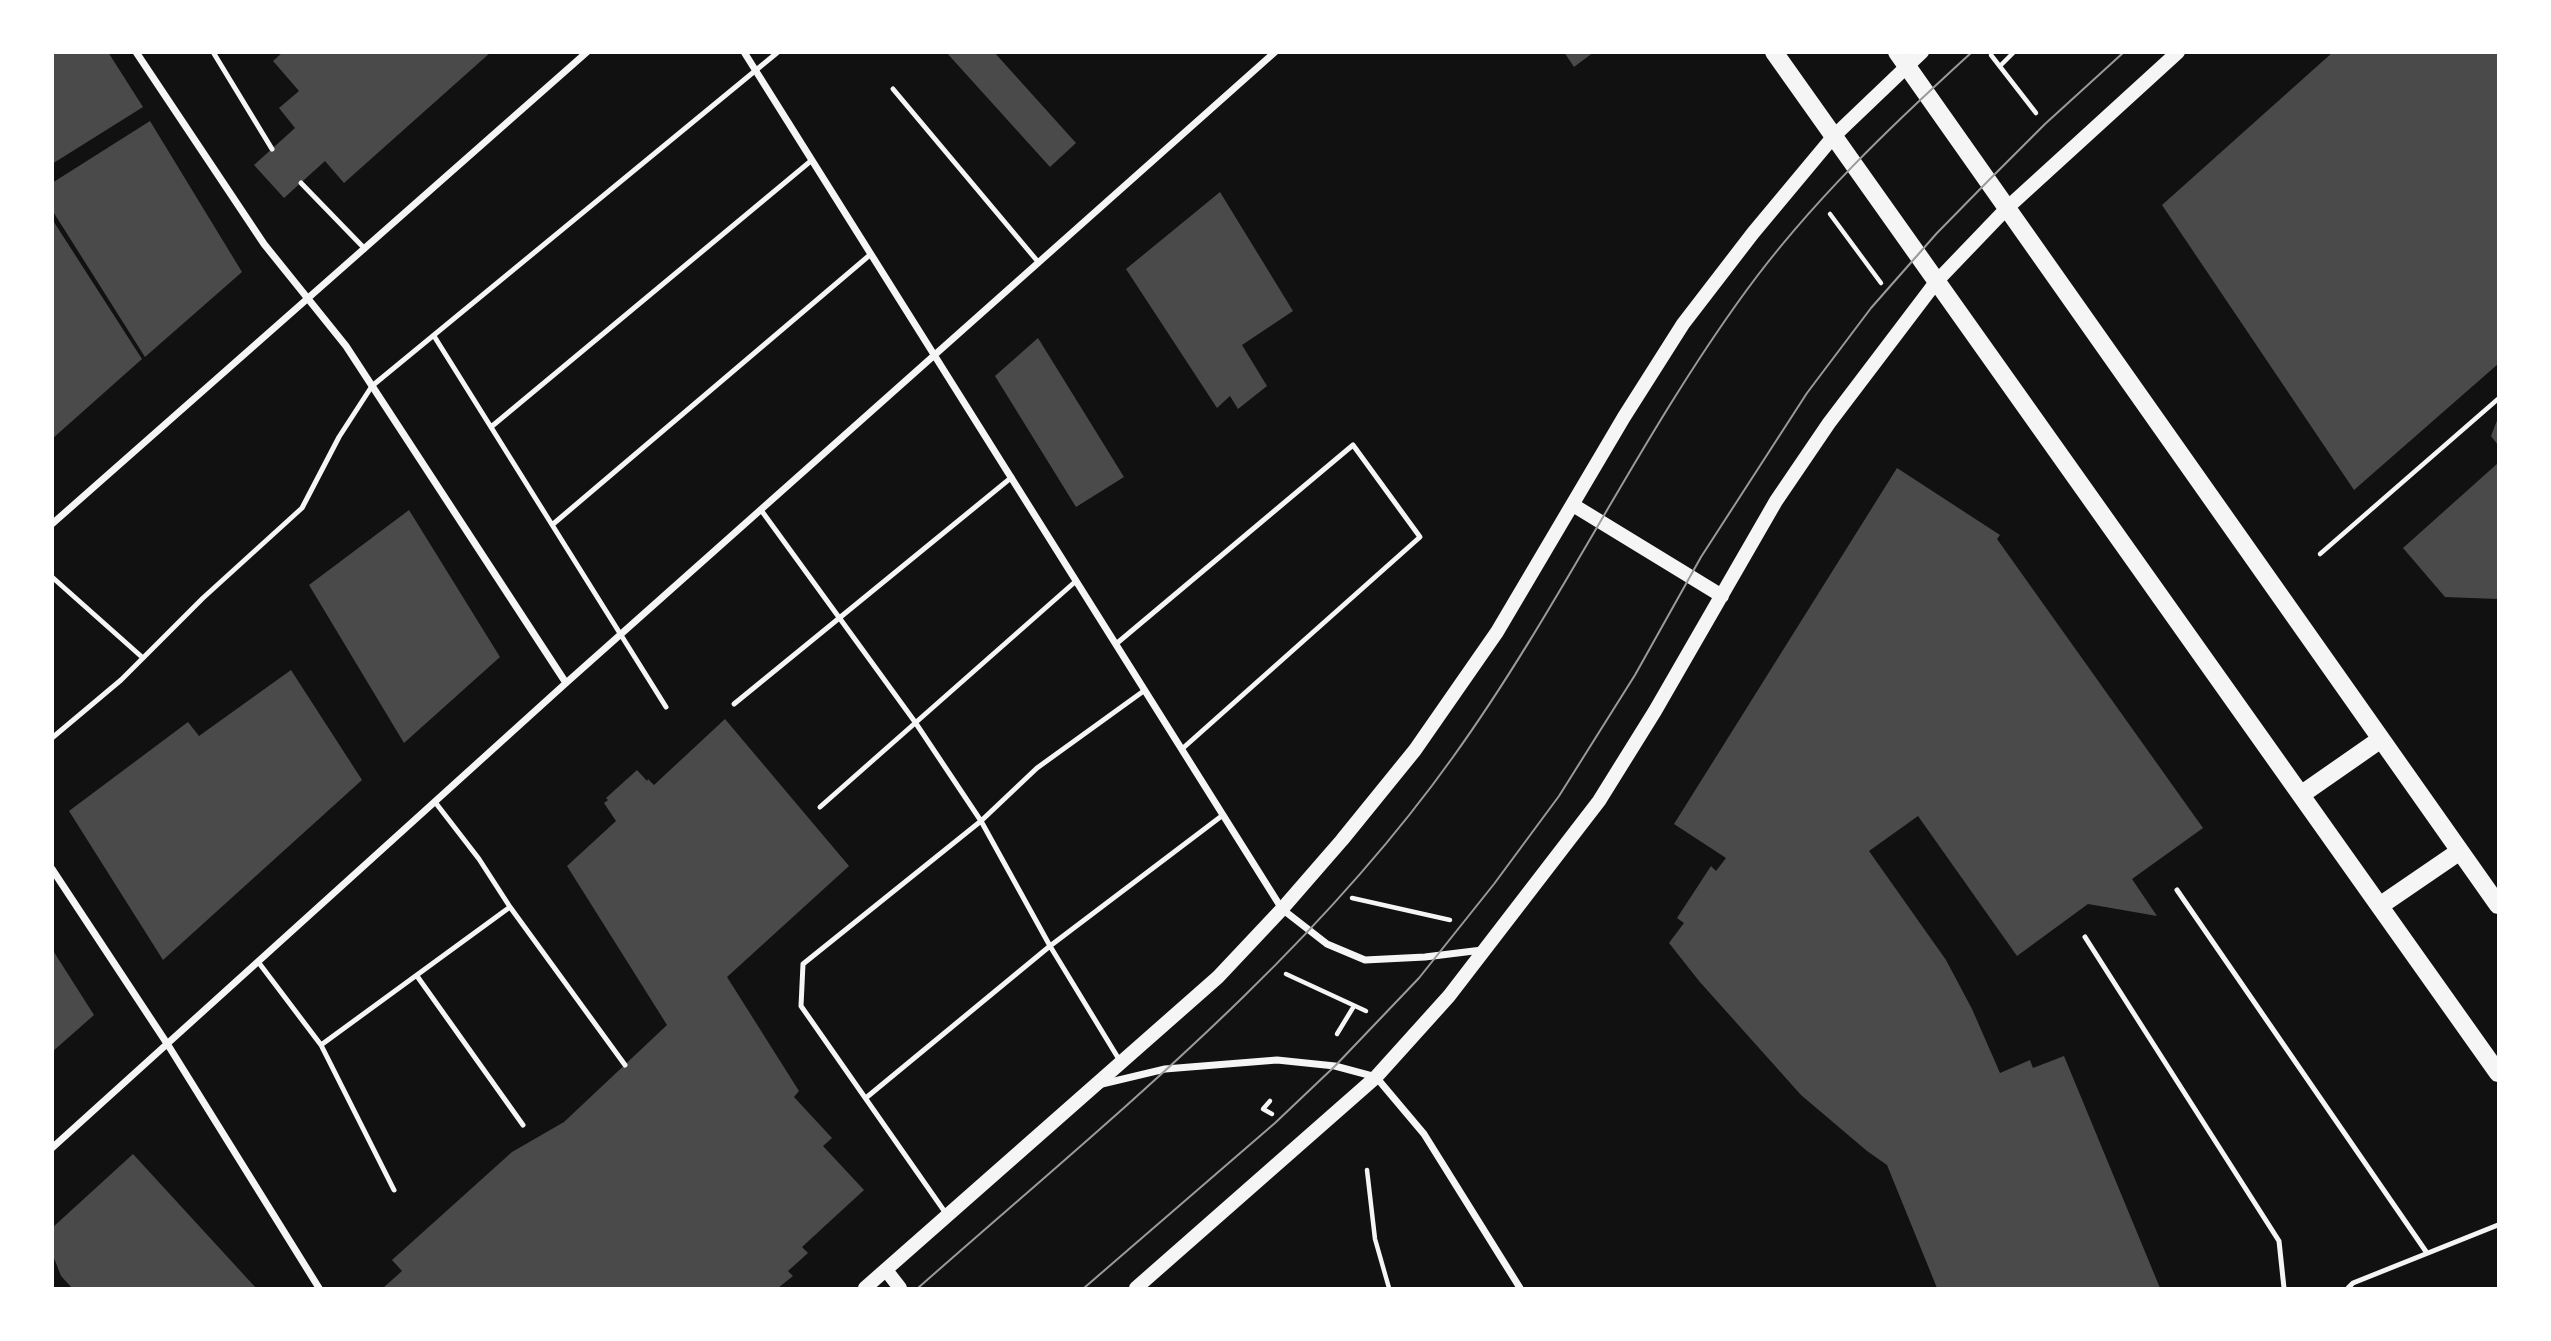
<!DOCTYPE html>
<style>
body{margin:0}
#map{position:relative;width:2551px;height:1341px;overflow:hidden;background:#111;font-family:"Nunito Sans",sans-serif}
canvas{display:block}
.frame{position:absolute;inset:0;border:54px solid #fff;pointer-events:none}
</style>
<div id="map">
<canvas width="2551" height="1341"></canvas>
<div class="frame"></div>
</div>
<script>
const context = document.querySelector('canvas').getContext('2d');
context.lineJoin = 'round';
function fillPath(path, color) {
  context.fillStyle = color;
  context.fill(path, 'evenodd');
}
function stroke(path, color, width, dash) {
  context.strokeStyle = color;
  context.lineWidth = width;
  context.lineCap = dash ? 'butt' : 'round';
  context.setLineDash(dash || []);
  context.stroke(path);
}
fillPath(new Path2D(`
 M52,52H108L143,107L52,164Z
 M283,52H491L344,183L325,161L284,198L254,165L295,128L279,108L299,91L273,61Z
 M946,52H994L1076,143L1050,167Z
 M1564,52H1594L1574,67Z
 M2333,52H2498V364L2354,490L2162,205Z
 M150,121L242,272L145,357L52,210V183Z
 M1220,192L1293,311L1242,345L1267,386L1238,409L1230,396L1217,408L1126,269Z
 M52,219L142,359L52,439Z
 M1038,338L1124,477L1076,507L995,376Z
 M2498,418V445L2491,436Z
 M2498,463V599L2445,597L2403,548Z
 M1897,468L2000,535L1997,539L2203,828L2132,879L2157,916L2088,904L2017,956L1918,816L1869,851L1946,960L1972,1009L2000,1073L2030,1060L2033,1068L2064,1056L2160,1288H1937L1887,1165L1867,1151L1801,1095L1699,981L1669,943L1684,923L1677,918L1711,866L1716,871L1726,858L1674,824Z
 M409,510L500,657L404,743L309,585Z
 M291,670L362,780L163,960L69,811L188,722L199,736Z
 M725,719L849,866L727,977L799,1091L794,1097L832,1138L823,1146L864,1190L802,1247L808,1253L788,1271L793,1276L778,1288H383L402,1271L392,1260L512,1152L564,1122L667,1025L567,866L616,821L604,803L608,800L606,798L637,770L647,781L648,779L654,785Z
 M52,949L94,1015L52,1052Z
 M133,1154L256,1288H72L61,1276L52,1253V1228Z`), '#4a4a4a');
stroke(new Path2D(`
 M1991,55L2036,113
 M2000,66L2014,52
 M1830,214L1881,283
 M2320,554L2498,399
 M1352,898L1450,920
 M1286,974L1366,1011
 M1337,1034L1354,1006
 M1270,1101L1263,1109L1272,1114
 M1367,1170L1375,1239L1389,1288`), '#f5f5f5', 4.5);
stroke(new Path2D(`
 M213,52L272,149
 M893,89L1039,263
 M301,183L365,249
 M434,336L666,707
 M491,427L812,160
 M761,510L915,722L981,821L1050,946L1120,1061
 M552,525L871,254
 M52,577L143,658
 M1116,644L1353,445L1420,537L1182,749
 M734,704L1012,477
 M52,738L121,680L203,598L302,508L339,437L372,386L778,52
 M820,807L1076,581
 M2177,890L2427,1253
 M510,907L625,1065
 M2085,937L2279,1241L2284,1288
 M259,963L321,1045L510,907L479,859L435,802
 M417,976L523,1125
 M321,1045L394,1190
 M867,1097L1050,946L1223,815
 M947,1215L801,1006L803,964L981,821L1037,768L1145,690
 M2348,1288L2353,1283L2498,1225`), '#f5f5f5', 5);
stroke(new Path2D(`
 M136,52L264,244L346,346L566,683
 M744,52L1282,909L1327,944L1365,960L1425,957L1482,950
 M52,524L587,52
 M52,869L168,1045L319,1288
 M1102,1084L1165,1069L1277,1060L1335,1066L1376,1077L1424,1134L1520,1288
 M52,1148L566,683L1275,52`), '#f5f5f5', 7);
stroke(new Path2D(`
 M1573,505L1722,596
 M886,1270L900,1288
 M865,1288L1218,977L1282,909L1342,840L1415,750L1497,632L1624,417L1683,324L1753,233L1833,137L1922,52
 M1136,1288L1376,1077L1449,996L1599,801L1655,711L1776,501L1829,423L1936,282L2007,208L2178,52`), '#f5f5f5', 14);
stroke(new Path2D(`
 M1774,52L2498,1073
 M1897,52L2498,905
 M2302,794L2381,739
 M2381,905L2460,851`), '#f5f5f5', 18);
stroke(new Path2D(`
 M918,1288C1106,1122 1306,963 1453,757C1560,608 1638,439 1746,291C1811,202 1891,126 1972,52
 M1084,1288L1275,1123L1335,1066L1419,978L1494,884L1559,796L1635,675L1701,557L1807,393L1871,308L1937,233L1988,181L2045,124L2124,52`), '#9a9a9a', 2);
</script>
